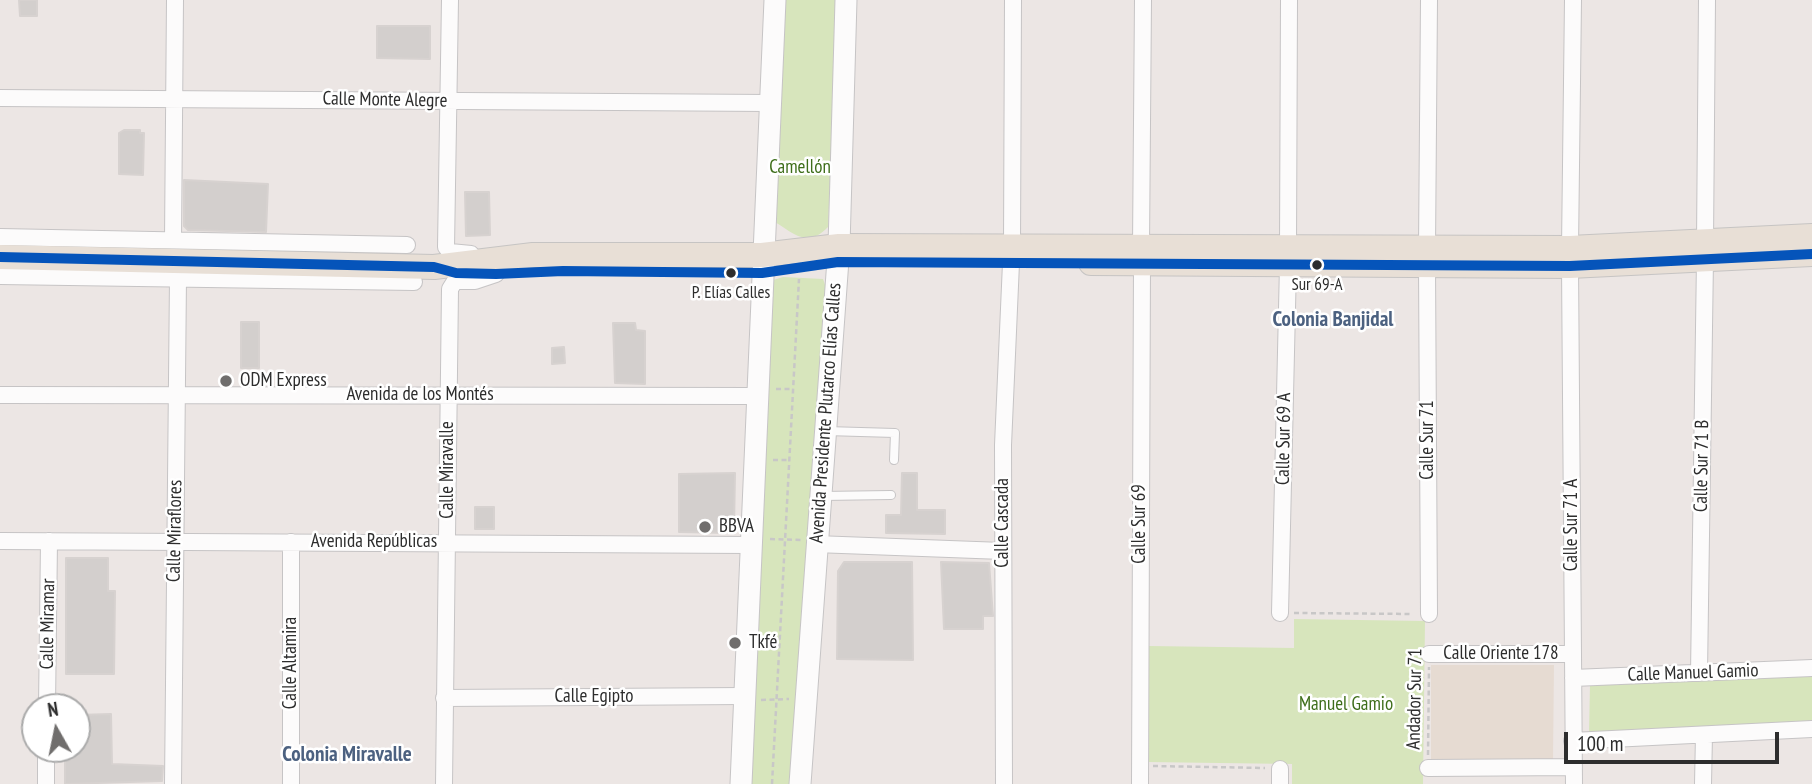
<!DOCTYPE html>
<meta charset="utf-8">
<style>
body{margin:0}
#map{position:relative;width:1812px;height:784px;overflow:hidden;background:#ece6e4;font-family:"PT Sans Narrow",sans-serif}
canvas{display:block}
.north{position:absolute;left:21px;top:693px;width:70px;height:70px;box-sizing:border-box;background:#fff;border:2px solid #ababab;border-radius:50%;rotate:351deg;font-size:19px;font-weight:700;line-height:28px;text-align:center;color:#2d2d2d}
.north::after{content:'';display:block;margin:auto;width:24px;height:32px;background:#706e6d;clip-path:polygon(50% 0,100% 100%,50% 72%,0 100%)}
.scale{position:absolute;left:1564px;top:732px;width:215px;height:32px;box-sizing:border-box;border:4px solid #2d2d2d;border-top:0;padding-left:9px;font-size:21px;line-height:24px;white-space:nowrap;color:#2d2d2d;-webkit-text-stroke:5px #fff;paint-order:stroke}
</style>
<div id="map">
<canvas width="1812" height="784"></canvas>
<div class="north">N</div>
<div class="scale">100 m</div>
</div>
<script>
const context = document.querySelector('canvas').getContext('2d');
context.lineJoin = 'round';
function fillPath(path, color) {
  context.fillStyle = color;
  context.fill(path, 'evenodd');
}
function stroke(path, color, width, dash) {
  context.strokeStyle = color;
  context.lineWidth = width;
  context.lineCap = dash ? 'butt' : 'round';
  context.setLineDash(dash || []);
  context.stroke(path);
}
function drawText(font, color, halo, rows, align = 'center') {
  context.font = font + ' "PT Sans Narrow",sans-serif';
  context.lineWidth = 5;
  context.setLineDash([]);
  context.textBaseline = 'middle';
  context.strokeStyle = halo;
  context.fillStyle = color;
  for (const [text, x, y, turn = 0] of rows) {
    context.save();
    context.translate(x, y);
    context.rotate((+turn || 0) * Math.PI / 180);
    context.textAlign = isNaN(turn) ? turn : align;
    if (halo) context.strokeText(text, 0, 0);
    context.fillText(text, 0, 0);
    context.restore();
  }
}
fillPath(new Path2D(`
 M1431,665H1554L1553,760H1431Z`), '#e6dbd2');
fillPath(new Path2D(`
 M779,0H838L828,227C805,251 790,229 771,220Z
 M783,277L823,279L827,290L796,784H745L770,281Z
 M1294,619L1425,621L1423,784H1292V764L1147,762L1149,646L1294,648Z
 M1812,674V723L1589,734L1590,685Z`), '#d7e5bc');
const building = new Path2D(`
 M19,0H37V16H20Z
 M377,26H430V59L377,58Z
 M124,130H140V133H144L143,175L119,174V133Z
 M184,180L268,184L266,232L188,230L184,226Z
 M465,192H489L490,235L466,236Z
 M241,322H259V368H241Z
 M613,323H635L636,330L645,331V384L615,383Z
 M564,347L565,363L552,364V348Z
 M735,473L734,528L728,533L679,532V474Z
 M902,473H917V510H945V534L886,533V515H901Z
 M475,507H494V529H475Z
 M66,558H108V591H115L114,674H66Z
 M844,562H912L913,660L837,659L838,571Z
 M941,562L989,563L993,616H983V629H944Z
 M111,714L112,764L163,766L162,781L65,784V749H77V715Z`);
fillPath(building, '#d3cfcd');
stroke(building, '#d7d2d0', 2);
const lane = new Path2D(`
 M826,431L895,433L894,460
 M822,496L891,495`);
const street = new Path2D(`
 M450,0L446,247L450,252L471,254
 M0,98L769,103
 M0,237L407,245
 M173,240L175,0
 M1705,242L1707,0
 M1012,246L1013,0
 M1141,246L1143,0
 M1288,247L1289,0
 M1427,248L1429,0
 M1570,248L1573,0
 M1427,266L1429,614
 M1570,266L1574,784
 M0,276L414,282
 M0,395L755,396
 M0,541L749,545
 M815,544L1003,551
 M1280,613L1288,265
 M1429,654H1573
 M1699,673L1705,259
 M1573,678L1812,668
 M444,698L744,696
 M47,707L49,541
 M1572,741L1812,729
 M1428,768L1574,767
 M1280,769V784
 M46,784V749
 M173,784L178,278
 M291,784V542
 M444,784L450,289L455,281H475L496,274
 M1004,784L1003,445L1011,263
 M1140,784L1142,264
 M1703,784L1704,735`);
const secondary = new Path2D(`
 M741,784L775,0
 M800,784L839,246L846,0`);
const primary = new Path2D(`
 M0,257L434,267L533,255H762L839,246L1570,248L1812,236
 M1091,263L1570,266L1812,254`);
stroke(lane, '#c6c4c5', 10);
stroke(street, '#c6c4c5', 18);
stroke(secondary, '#c6c4c5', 23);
stroke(primary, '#c6c4c3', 26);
stroke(new Path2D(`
 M776,389H793
 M773,460H789
 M770,539L802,540
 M1294,613L1413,614
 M761,700L789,699
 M1428,755L1429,667
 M1153,766L1265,768
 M772,784L799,279`), '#c8c7c7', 2.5, [5, 3.5]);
stroke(lane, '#fcfbfb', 8);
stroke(street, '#fcfbfb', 16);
stroke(secondary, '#fcfbfb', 21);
stroke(primary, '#e8dfd6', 24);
stroke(new Path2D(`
 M0,257L434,267L456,273L496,274L563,271L762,273L838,262L1570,266L1812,254`), '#0554ba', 10);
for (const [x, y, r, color] of [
 [1317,265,6,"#2d2d2d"],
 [731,273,6,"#2d2d2d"],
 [226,381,7,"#706e6d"],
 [705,527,7,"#706e6d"],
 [735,643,7,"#706e6d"]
]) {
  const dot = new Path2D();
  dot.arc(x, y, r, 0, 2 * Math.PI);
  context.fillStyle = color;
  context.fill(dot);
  stroke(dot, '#fff', 2.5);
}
drawText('17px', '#2d2d2d', '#fff', [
 ["Sur 69-A",1317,285],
 ["P. Elías Calles",731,293]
]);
drawText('19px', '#2d2d2d', '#fff', [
 ["Calle Monte Alegre",385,100,1],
 ["Avenida de los Montés",420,395],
 ["Avenida Presidente Plutarco Elías Calles",826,413,-86],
 ["Calle Sur 69 A",1284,439,-89],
 ["Calle Sur 71",1428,440,-90],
 ["Calle Sur 71 B",1702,466,-89],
 ["Calle Miravalle",448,470,-90],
 ["Calle Cascada",1003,523,-90],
 ["Calle Sur 69",1140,524,-90],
 ["Calle Sur 71 A",1572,525,-90],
 ["Calle Miraflores",175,531,-89],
 ["Avenida Repúblicas",374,542],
 ["Calle Miramar",48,624,-89],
 ["Calle Oriente 178",1501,654],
 ["Calle Altamira",291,663,-90],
 ["Calle Manuel Gamio",1693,673,-2],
 ["Calle Egipto",594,697],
 ["Andador Sur 71",1415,699,-89]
]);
drawText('19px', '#3e6e1a', '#fff', [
 ["Camellón",800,168],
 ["Manuel Gamio",1346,705]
]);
drawText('19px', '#2d2d2d', '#fff', [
 ["ODM Express",240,381],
 ["BBVA",719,527],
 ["Tkfé",749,643]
], 'left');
drawText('bold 21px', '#4c6180', '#fff', [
 ["Colonia Banjidal",1333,320],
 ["Colonia Miravalle",347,755]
]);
</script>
